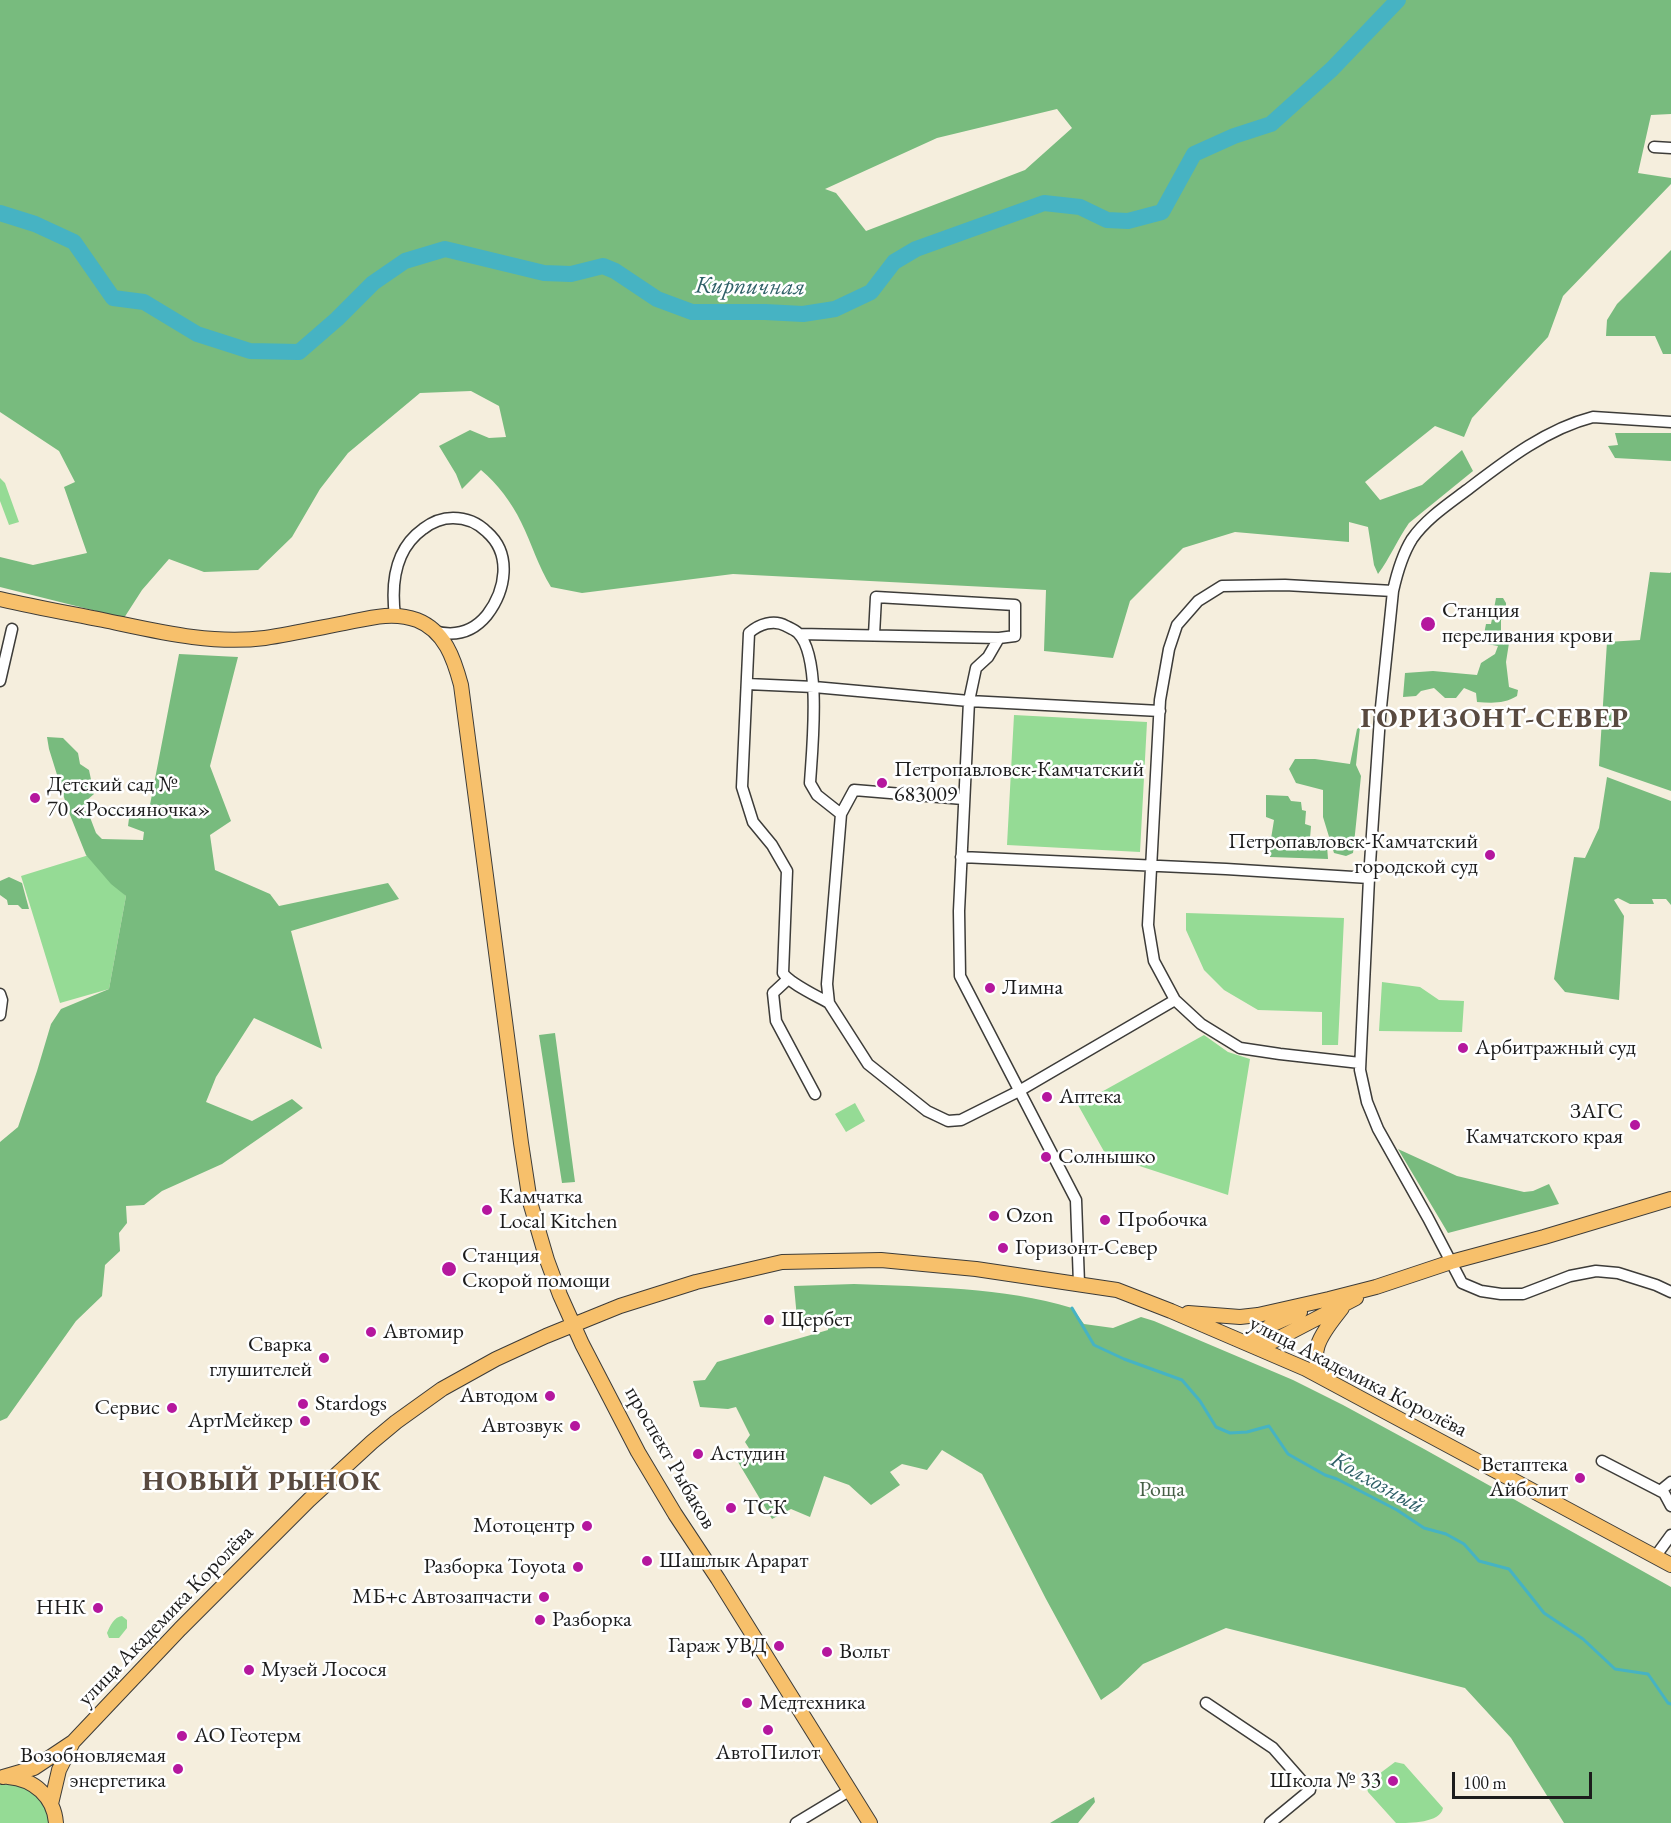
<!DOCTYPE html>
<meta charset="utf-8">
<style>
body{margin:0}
#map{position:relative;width:1671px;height:1823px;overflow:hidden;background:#f5eedd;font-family:"EB Garamond",serif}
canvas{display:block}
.scale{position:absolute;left:1452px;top:1772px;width:140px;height:27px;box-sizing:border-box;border:3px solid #1c1c1c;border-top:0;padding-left:8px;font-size:18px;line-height:21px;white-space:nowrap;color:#1c1c1c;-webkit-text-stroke:4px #fff;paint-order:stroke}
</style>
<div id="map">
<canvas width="1671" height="1823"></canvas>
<div class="scale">100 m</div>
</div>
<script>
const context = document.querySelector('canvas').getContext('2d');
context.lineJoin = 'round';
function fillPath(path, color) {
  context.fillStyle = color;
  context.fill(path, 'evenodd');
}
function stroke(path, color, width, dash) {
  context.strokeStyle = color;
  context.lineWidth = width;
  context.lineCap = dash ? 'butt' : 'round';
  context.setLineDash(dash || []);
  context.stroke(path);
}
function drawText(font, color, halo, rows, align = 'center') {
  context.font = font + ' "EB Garamond",serif';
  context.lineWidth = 5;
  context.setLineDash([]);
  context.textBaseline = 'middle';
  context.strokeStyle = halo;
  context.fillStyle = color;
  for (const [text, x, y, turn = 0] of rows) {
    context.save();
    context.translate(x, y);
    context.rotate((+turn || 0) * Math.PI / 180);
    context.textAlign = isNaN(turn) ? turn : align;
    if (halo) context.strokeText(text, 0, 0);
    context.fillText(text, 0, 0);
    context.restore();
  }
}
fillPath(new Path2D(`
 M0,478L5,483L19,522L9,525L0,501Z
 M1014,715L1147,722L1140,852L1007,845Z
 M89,855L126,896L109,989L60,1003L21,876Z
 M1186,913L1344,918L1338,1045H1322V1012L1258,1010L1224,990L1204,970L1186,930Z
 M1382,982L1420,987L1439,1000L1464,1001L1462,1032L1379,1031Z
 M1204,1035L1228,1052L1250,1059L1228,1195L1106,1155L1078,1105Z
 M855,1103L865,1121L846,1132L835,1114Z
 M122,1616L127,1620V1628L119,1638H109L107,1633C110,1626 114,1617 122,1616Z
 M1395,1762L1404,1764L1443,1808C1440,1823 1411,1823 1396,1823L1368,1792L1366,1785L1367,1783Z
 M13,1783C35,1791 45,1800 50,1823H0V1784Z`), '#95db95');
fillPath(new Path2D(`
 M0,0H1671V114L1651,115L1638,173L1671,178V184L1563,296L1548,337L1472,418L1464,437L1435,426L1365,482L1380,500L1422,485L1462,450L1473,471L1409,523C1397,540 1390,558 1378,574L1374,565L1368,527L1349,522V542L1235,532L1183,548L1130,601L1113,658L1044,651L1046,590L733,574L582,593L551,587C538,566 532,544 521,522C512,503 497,483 481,470L462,489L456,474L439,446L470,430L489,438L506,437L499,406L471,391L420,393L348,453L320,489L292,537L258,570L204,572L169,559L142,590L124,618L0,587V557L33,565L87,553L64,487L75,482L59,451L0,412ZM1057,109L1072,128L1025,170L866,231L836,193L825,189L937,138Z
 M1671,250V354H1663L1655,336H1606L1607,320L1617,304Z
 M1615,433H1671V461L1615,458L1608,446L1618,445Z
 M1650,572L1670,573L1671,572V791L1599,766L1607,642L1640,640Z
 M1496,598H1503L1506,603V618L1501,620V636L1506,635L1509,643L1506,662L1509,687L1518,690L1517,696C1504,704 1492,703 1477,702L1476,693L1464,688L1456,698H1445L1434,688L1421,691L1416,696L1403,697L1405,673L1433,671L1477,675L1481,663L1495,654L1498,646L1487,644V638L1484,634L1486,624H1491Z
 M179,654L238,657L210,766L231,821L210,835L215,870L270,894L279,906L388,883L399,899L291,931L322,1049L254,1018L216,1077L206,1102L252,1121L292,1099L303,1108L222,1164L162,1191L144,1205L126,1206L127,1223L119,1233L120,1251L105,1265L102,1296L76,1321L7,1418L0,1421V1142L18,1127L37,1071L51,1024L61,1009L109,989L126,896L111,884L86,855L68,810L49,749L47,737L63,738L78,753L80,764L89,770L94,794L87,800L85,811L88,812L96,833L102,839L143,840L144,832L128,826L130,811L149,810Z
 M1360,727L1356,765L1361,776L1353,853L1346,856L1334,853L1323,817V790L1296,783L1289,769L1295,759H1315L1350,764L1357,729Z
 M1607,777L1671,801V905L1666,899H1652L1654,904H1630L1618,898L1614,900L1624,916L1619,1000L1565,992L1554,979L1574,857L1585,858L1599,828Z
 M1266,795L1288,796L1291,801L1301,802L1302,810L1306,811L1305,824L1311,826L1310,838L1321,839L1327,846L1328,859L1270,857V845L1274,820L1266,817Z
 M9,877L22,883L29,909H22L18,905H8L7,900L0,895V881Z
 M555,1033L575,1182L562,1183L539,1035Z
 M1398,1149L1457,1176L1524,1192L1533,1191L1549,1184L1559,1204L1448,1233Z
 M854,1284C926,1287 1003,1287 1072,1308L1084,1324L1113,1328L1141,1317L1154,1321L1293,1380L1343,1405L1424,1449L1671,1587V1823H1564L1511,1738L1465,1688L1226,1628L1143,1664L1118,1688L1101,1700L1046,1599L982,1474L942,1450L927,1470L902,1464L890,1472L900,1485L871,1505L849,1485L824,1476L810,1517L791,1509L772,1519L738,1462L752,1453L745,1442L750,1435L736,1407L728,1409L700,1407L693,1381L705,1380L717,1362L828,1330V1320L797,1318L794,1286Z
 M1094,1797L1095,1802L1078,1823H1050Z`), '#78bb7e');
stroke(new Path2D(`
 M1072,1308L1094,1345L1124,1359L1182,1380L1200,1401L1216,1427L1230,1433L1247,1432L1269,1426L1288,1454L1325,1475L1337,1479L1397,1510L1424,1528L1446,1534L1464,1544L1479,1561L1509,1569L1544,1613L1583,1639L1615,1669L1648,1674L1668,1703L1671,1704`), '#46b3c3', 3);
stroke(new Path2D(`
 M0,213L35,224L74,242L113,298L144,302L197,334L250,351L299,352L337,319L373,283L405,261L445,249L544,273L571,274L603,266L615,271L657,299L692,312H765L803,314L835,309L871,292L894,262L916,249L1044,203L1080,207L1107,220L1128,221L1162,212L1194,154L1234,136L1271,124L1332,69L1398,0`), '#46b3c3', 16);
const minor = new Path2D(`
 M1654,147L1671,148
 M1671,422L1593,417C1546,429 1505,461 1467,490C1447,505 1426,519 1412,539C1402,555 1397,573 1393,591L1380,717L1369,878L1360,1070L1367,1102L1378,1129L1428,1218L1462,1283L1481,1291L1501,1294H1523L1570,1276L1596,1271L1618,1273L1656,1285L1671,1292
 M395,616C391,584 395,549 423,529C432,522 442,518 453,518C466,518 478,523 487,532C512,554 506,590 487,615C473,632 455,637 434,631
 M799,634L999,638L988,657L976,668L969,701L959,911L960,976L1076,1200L1079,1284
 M874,635L876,597L1015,605V636L999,638
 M0,681L12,629
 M747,684L814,687L969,701L1160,711
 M963,799L854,790L841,814L827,984L829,1003L868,1064L927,1111L948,1121L961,1120L1019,1091L1175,1000
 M961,857L1226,869L1369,878
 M787,980L773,993L776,1021L815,1094
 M0,994L2,1000L0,1015
 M829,1003C817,996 789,983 783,973L787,871L772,845L753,822L742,787L749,633C759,624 774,619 786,626C790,628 795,630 798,633C822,657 812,750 810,783L817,795L841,814
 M1360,1063L1280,1054L1240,1048L1201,1024L1175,1000L1154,961L1148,925L1160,700L1169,649L1177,625L1198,601L1222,586L1285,585L1393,591
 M1602,1461L1664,1493L1671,1506
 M1660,1491L1671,1482
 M1655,1557L1671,1535
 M1206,1703L1273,1748L1310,1790L1270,1823
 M796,1823L849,1791`);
const major = new Path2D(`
 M0,599C34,607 68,613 103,620C156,631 210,645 265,638C292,634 319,628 345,623C369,618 393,611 417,620C445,631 454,659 461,685L521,1143L530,1202L547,1260L560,1295L582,1344L638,1452L675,1514L718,1579L870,1823
 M1188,1313L1240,1317L1258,1315L1329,1299L1376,1287L1451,1262L1544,1237L1671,1199
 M1250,1344L1271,1325L1300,1312
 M1260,1348L1356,1298
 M1328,1379C1301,1355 1326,1329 1342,1308
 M3,1777L34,1768L73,1742L180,1629L309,1500L372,1442L396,1422L442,1389L496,1359L546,1336L620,1306L696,1282L782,1262L881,1260L976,1269L1117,1290L1171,1311L1306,1369L1671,1565
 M8,1777C34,1779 54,1797 56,1823
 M51,1804L59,1770L72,1744`);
stroke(minor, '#3d3c39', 13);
stroke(major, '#3d3c39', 16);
stroke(minor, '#fff', 10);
stroke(major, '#f7c06b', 14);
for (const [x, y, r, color] of [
 [1428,624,8,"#b5179e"],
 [882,783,6,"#b5179e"],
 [35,798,6,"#b5179e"],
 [1490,855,6,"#b5179e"],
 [990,988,6,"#b5179e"],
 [1463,1048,6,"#b5179e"],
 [1047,1097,6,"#b5179e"],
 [1635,1125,6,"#b5179e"],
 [1046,1157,6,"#b5179e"],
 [487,1210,6,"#b5179e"],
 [994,1216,6,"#b5179e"],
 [1105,1220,6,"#b5179e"],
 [1003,1248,6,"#b5179e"],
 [449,1269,8,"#b5179e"],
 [769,1320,6,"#b5179e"],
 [371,1332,6,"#b5179e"],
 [324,1358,6,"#b5179e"],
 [550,1396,6,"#b5179e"],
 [303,1404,6,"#b5179e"],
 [172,1408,6,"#b5179e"],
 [305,1421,6,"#b5179e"],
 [575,1426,6,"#b5179e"],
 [698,1454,6,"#b5179e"],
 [1580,1478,6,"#b5179e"],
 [731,1508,6,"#b5179e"],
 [587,1526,6,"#b5179e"],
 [647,1561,6,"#b5179e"],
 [578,1567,6,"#b5179e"],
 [544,1597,6,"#b5179e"],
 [98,1608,6,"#b5179e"],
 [540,1620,6,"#b5179e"],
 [779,1646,6,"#b5179e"],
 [827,1652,6,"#b5179e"],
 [249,1670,6,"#b5179e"],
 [747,1703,6,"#b5179e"],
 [768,1730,6,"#b5179e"],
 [182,1736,6,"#b5179e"],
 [178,1769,6,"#b5179e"],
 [1393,1781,6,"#b5179e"]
]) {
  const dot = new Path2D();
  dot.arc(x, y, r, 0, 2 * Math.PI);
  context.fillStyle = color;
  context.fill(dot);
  stroke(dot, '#fff', 2);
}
drawText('22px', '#1c1c1c', '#fff', [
 ["Станция",1442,611],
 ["переливания крови",1442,636],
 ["Петропавловск-Камчатский",894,770],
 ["683009",894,795],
 ["Детский сад №",47,785],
 ["70 «Россияночка»",47,810],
 ["Петропавловск-Камчатский",1478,842,"right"],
 ["городской суд",1478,867,"right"],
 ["Лимна",1002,988],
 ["Арбитражный суд",1475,1048],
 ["Аптека",1059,1097],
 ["ЗАГС",1623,1112,"right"],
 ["Камчатского края",1623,1137,"right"],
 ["Солнышко",1058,1157],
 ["Камчатка",499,1197],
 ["Local Kitchen",499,1222],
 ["Ozon",1006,1216],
 ["Пробочка",1117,1220],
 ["Горизонт-Север",1015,1248],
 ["Станция",462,1256],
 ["Скорой помощи",462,1281],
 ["Щербет",781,1320],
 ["Автомир",383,1332],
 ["Сварка",312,1345,"right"],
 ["глушителей",312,1370,"right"],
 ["Автодом",538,1396,"right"],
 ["Stardogs",315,1404],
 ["Сервис",160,1408,"right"],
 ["АртМейкер",293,1421,"right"],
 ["Автозвук",563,1426,"right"],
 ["Астудин",710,1454],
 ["Ветаптека",1568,1465,"right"],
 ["Айболит",1568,1490,"right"],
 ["ТСК",743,1508],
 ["Мотоцентр",575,1526,"right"],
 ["Шашлык Арарат",659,1561],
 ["Разборка Toyota",566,1567,"right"],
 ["МБ+с Автозапчасти",532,1597,"right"],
 ["ННК",86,1608,"right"],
 ["Разборка",552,1620],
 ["Гараж УВД",767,1646,"right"],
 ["Вольт",839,1652],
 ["Музей Лосося",261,1670],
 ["Медтехника",759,1703],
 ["АО Геотерм",194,1736],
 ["АвтоПилот",768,1753,"center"],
 ["Возобновляемая",166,1756,"right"],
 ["энергетика",166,1781,"right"],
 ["Школа № 33",1381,1781,"right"]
], 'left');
drawText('22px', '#1c1c1c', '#fff', [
 ["улица Академика Королёва",1358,1377,27],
 ["проспект Рыбаков",670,1458,60],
 ["улица Академика Королёва",166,1616,-46]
]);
drawText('22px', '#465f46', '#fff', [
 ["Роща",1162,1490]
]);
drawText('italic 24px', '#2f6067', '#fff', [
 ["Кирпичная",750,287,1],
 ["Колхозный",1377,1483,29]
]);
context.letterSpacing = '1.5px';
drawText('bold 28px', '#594a40', '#fff', [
 ["ГОРИЗОНТ-СЕВЕР",1495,719],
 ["НОВЫЙ РЫНОК",262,1482]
]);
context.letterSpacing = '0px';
</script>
